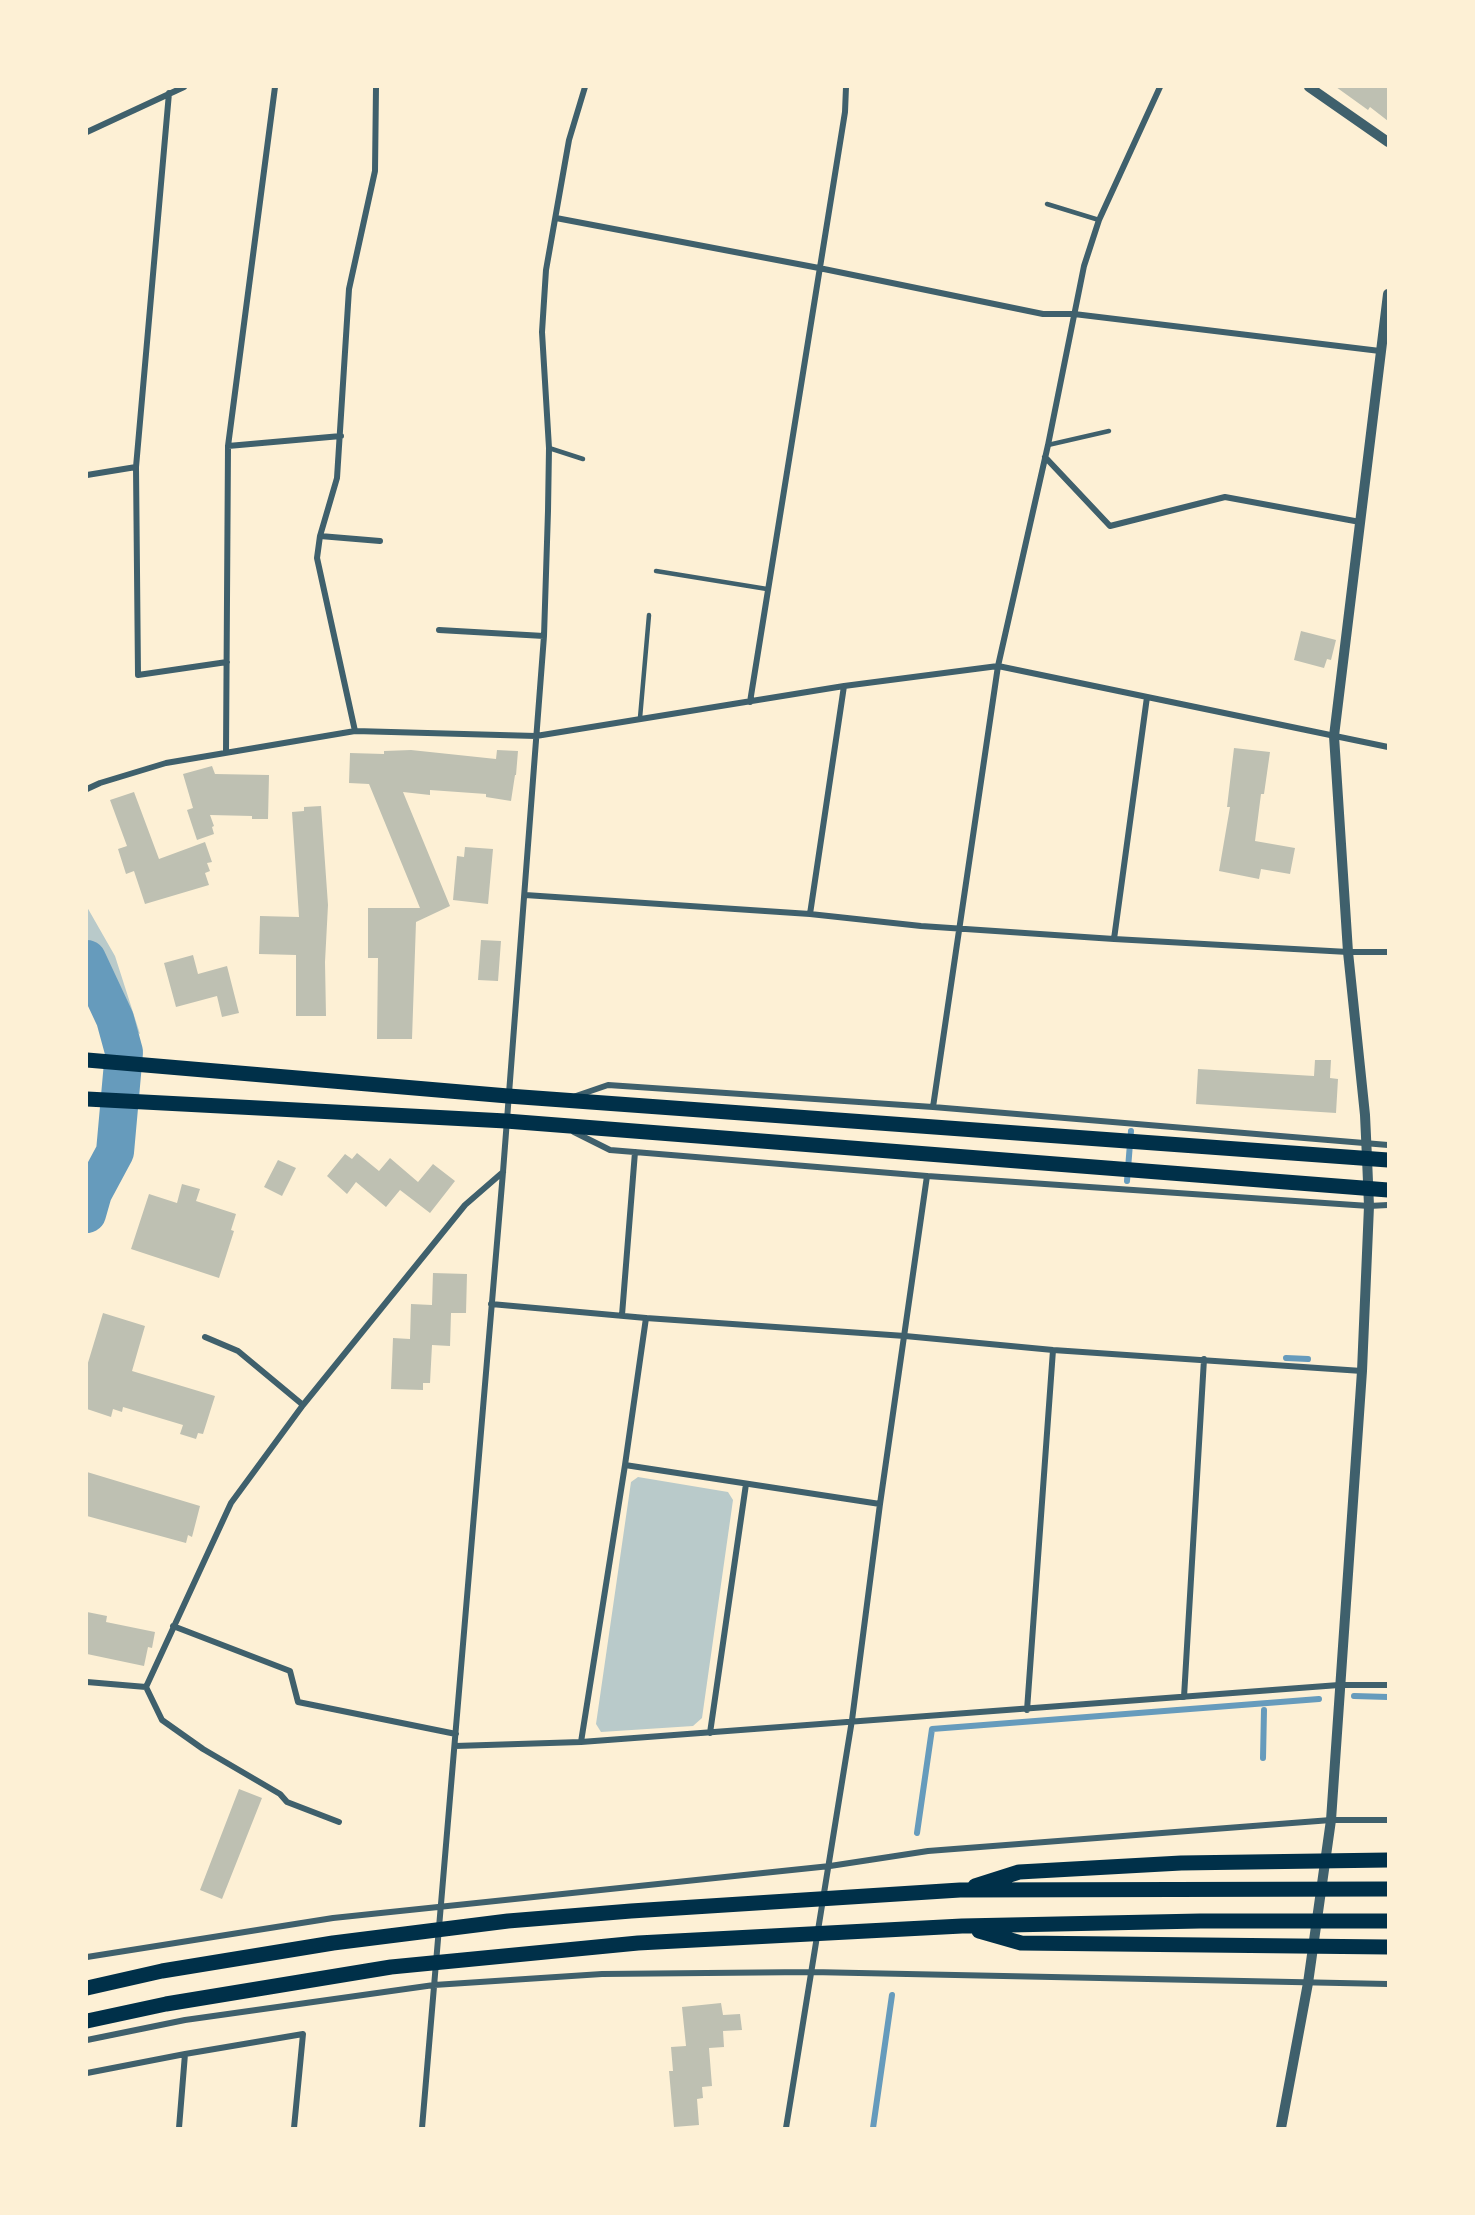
<!DOCTYPE html>
<style>
body{margin:0}
#map{position:relative;width:1475px;height:2215px;overflow:hidden;background:#fdf0d5;font-family:"Titillium Web",sans-serif}
canvas{display:block}
.frame{position:absolute;inset:0;border:88px solid #fdf0d5;pointer-events:none}
</style>
<div id="map">
<canvas width="1475" height="2215"></canvas>
<div class="frame"></div>
</div>
<script>
const context = document.querySelector('canvas').getContext('2d');
context.lineJoin = 'round';
function fillPath(path, color) {
  context.fillStyle = color;
  context.fill(path, 'evenodd');
}
function stroke(path, color, width, dash) {
  context.strokeStyle = color;
  context.lineWidth = width;
  context.lineCap = dash ? 'butt' : 'round';
  context.setLineDash(dash || []);
  context.stroke(path);
}
fillPath(new Path2D(`
 M87,907L115,956L140,1034L121,1024L87,952Z
 M638,1477L728,1492L733,1500L702,1718L693,1726L601,1732L596,1724L631,1482Z`), '#b9caca');
stroke(new Path2D(`
 M1127,1181L1131,1131
 M1286,1358L1308,1359
 M1354,1696L1388,1697
 M1263,1758L1264,1710
 M917,1833L932,1729L1319,1699
 M873,2128L892,1995`), '#669bbc', 6);
stroke(new Path2D(`
 M87,959L115,1019L124,1052L115,1152L93,1193L87,1214`), '#669bbc', 38);
fillPath(new Path2D(`
 M1336,87H1388V121L1370,107L1368,110Z
 M1301,631L1336,640L1331,660L1327,659L1324,668L1294,660Z
 M1234,748L1270,752L1264,794H1261L1255,841L1295,848L1290,874L1261,869L1259,879L1219,871L1230,807H1227Z
 M411,750L496,759L497,750L518,751L516,775H515L511,801L486,797V794L430,790V795L403,792L450,906L416,922L412,1039H377L378,958H368V908H420L369,784L349,783L350,753L384,754V751Z
 M212,766L215,774L269,775L268,819H252V816L210,815L214,826L212,827L214,834L197,840L187,810L193,808L183,774Z
 M134,792L159,859L205,842L212,862L207,863L210,871L205,873L209,885L145,904L134,871L126,874L118,849L127,846L110,800Z
 M321,806L328,905L325,962L326,1016H296V955L259,954L260,916L299,917L292,812L304,811V807Z
 M465,847L493,849L488,904L453,900L457,856L464,857Z
 M481,940L501,941L498,981L478,980Z
 M193,955L198,974L227,966L239,1013L222,1017L217,996L176,1007L164,963Z
 M1315,1060H1331L1330,1078L1338,1079L1336,1113L1196,1104L1198,1069L1314,1076Z
 M357,1153L379,1171L390,1158L418,1182L433,1164L455,1181L430,1213L400,1190L386,1207L356,1182L347,1194L327,1176L345,1154L352,1159Z
 M278,1160L296,1168L282,1196L264,1187Z
 M182,1184L200,1189L196,1201L236,1214L231,1230L234,1231L219,1278L131,1249L149,1194L177,1203Z
 M433,1273L467,1274L466,1313H451L450,1346L432,1345L430,1383H423V1390L391,1389L393,1338L410,1339L411,1304L432,1305Z
 M103,1313L145,1326L132,1371L215,1396L203,1434L198,1433L196,1439L180,1434L183,1425L123,1407L122,1412L113,1409L111,1417L87,1409V1366Z
 M87,1472L200,1506L192,1537L188,1535L186,1543L87,1516Z
 M87,1612L107,1616L106,1622L155,1632L152,1648L148,1647L144,1666L87,1654Z
 M239,1789L262,1798L222,1899L200,1890Z
 M721,2003L723,2015L740,2014L742,2030L723,2031L724,2047L709,2048L712,2086L702,2087L703,2098L697,2099L699,2125L674,2127L669,2071H673L671,2047L686,2046L682,2007Z`), '#bec0b2');
stroke(new Path2D(`
 M1047,204L1099,220
 M1048,445L1109,431
 M549,448L583,459
 M656,571L767,589
 M640,718L649,615`), '#3f606c', 4.5);
stroke(new Path2D(`
 M169,93L136,467L138,675L227,662
 M87,132L184,87
 M556,218L819,268L1043,314H1074L1380,351
 M228,446L341,436
 M1045,457L1110,526L1225,497L1360,522
 M87,475L136,467
 M320,536L380,541
 M439,630L544,636
 M750,702L845,112L846,87
 M355,731L317,558L320,536L337,478L349,289L375,171L376,87
 M226,752L228,446L275,87
 M87,789L100,783L166,763L355,731L536,736L844,686L998,666L1388,747
 M525,895L810,914L921,926L1114,939L1348,952H1388
 M810,914L844,686
 M1114,939L1147,697
 M576,1096L608,1085L933,1107L1388,1145
 M933,1107L998,666L1048,445L1084,266L1099,220L1160,87
 M574,1132L610,1150L927,1176L1369,1206L1388,1205
 M491,1304L646,1318L905,1336L1053,1350L1362,1371
 M622,1315L635,1152
 M205,1337L238,1351L303,1405
 M625,1465L880,1504
 M173,1626L290,1671L298,1702L456,1734
 M87,1682L146,1687L231,1503L303,1405L465,1205L503,1172
 M146,1687L162,1720L203,1749L280,1794L287,1802L339,1822
 M1184,1697L1204,1359
 M1027,1710L1053,1350
 M710,1733L746,1484
 M581,1742L625,1465L646,1318
 M455,1746L581,1742L1339,1685H1388
 M87,1957L333,1918L830,1866L928,1851L1331,1820H1388
 M87,2040L185,2020L434,1985L602,1974L811,1972L1388,1984
 M185,2054L303,2034L294,2128
 M87,2073L185,2054L179,2128
 M422,2128L503,1172L544,636L548,511L549,448L542,332L546,270L569,140L585,87
 M786,2128L852,1720L880,1504L927,1176`), '#3f606c', 6);
stroke(new Path2D(`
 M1309,87L1388,142
 M1281,2128L1308,1983L1331,1820L1362,1371L1369,1206L1367,1158L1365,1115L1348,952L1334,736L1388,294`), '#3f606c', 10);
stroke(new Path2D(`
 M87,1060L508,1096L1388,1160
 M87,1099L506,1121L1388,1190
 M975,1886L1019,1872L1181,1863L1388,1860
 M979,1931L1021,1943L1388,1947
 M87,1988L162,1971L333,1943L508,1921L631,1911L960,1890L1388,1889
 M87,2021L166,2004L391,1967L638,1943L962,1926L1200,1921H1388`), '#003049', 15);
</script>
